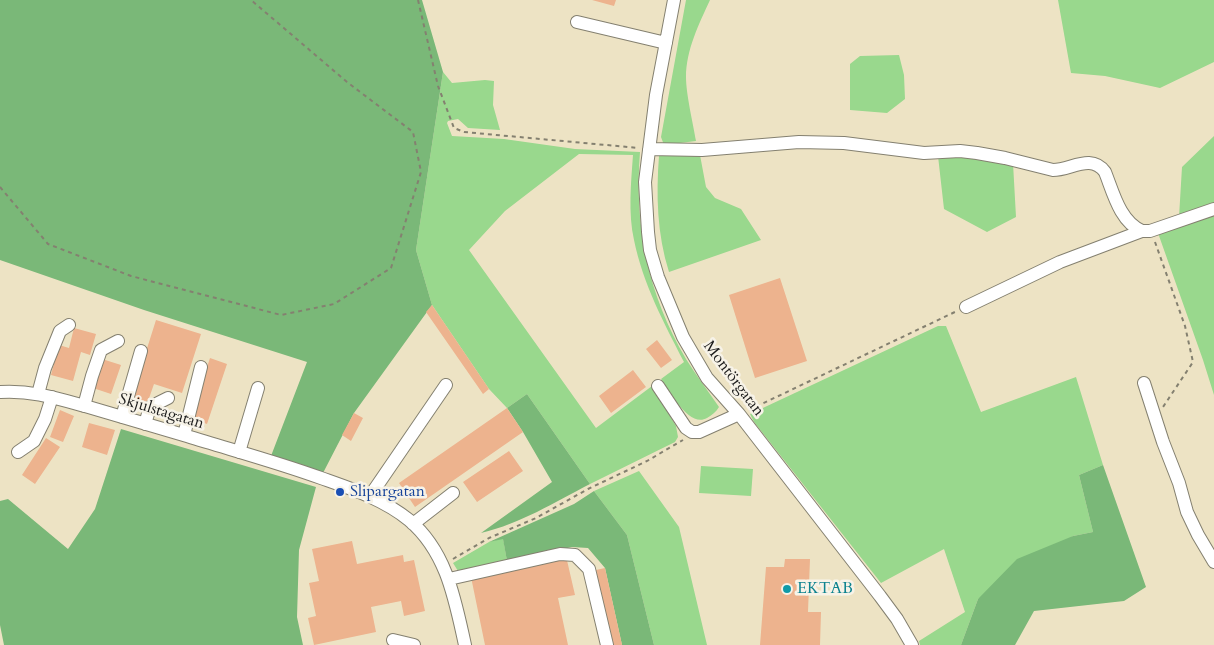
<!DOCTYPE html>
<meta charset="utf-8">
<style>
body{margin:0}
canvas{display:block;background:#ede3c4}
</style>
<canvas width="1214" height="645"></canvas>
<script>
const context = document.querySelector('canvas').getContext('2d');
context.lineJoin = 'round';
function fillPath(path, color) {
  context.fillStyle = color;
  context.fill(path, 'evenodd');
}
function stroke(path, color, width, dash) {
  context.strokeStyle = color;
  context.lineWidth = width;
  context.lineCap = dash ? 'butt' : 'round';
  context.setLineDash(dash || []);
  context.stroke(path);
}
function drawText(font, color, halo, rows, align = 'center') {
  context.font = font + ' Cardo,serif';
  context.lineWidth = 5;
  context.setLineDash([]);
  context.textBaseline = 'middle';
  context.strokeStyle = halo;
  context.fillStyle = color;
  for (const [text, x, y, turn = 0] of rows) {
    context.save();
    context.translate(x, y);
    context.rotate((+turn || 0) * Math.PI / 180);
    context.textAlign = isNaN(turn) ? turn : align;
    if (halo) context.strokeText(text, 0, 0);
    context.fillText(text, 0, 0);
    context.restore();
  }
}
fillPath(new Path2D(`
 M686,0H710C699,24 686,50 686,77C686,94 693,123 696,141L664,145L661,137Z
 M1058,0H1214V62L1160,88L1105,76L1071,73Z
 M899,55L904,75L905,99L887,113L850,110V64L860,56Z
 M443,72L452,83L485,80L494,81L493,105L500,130L468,128L458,119L448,121L447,123L452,136L504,139L575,149L640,152C634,227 648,294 686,359C696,375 708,391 719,407C716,412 712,415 707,418C689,428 670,392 661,379L684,362C664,323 643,284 634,240C628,213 631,183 633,155L579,154L505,211L469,250L596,428L652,386L676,426L678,437L675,442L590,484L527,394L507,408L489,389L432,305L416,250Z
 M1214,136V205L1179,217L1182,167Z
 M665,153L700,155L706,187L715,198L741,209L761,240L669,272C657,234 656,195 659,156Z
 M960,154L1013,163L1016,217L987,232L944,209L938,156Z
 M1214,216V395L1203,360L1158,233Z
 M938,326H946L981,412L1076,377L1103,465L1079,475L1093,532L1073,536L978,599L961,645H920L919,641L965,612L944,549L881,583L754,422L750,414Z
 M701,466L753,469L751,496L699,493Z
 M639,471L679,527L707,645H654L627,535L594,491Z
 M503,538L507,561L458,571L453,563L489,542Z`), '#99d88d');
fillPath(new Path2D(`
 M0,0H422L443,72L416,250L432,305L354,413L323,473L271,456L307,362L144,310L0,260Z
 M527,394L590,484C553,503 522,523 481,533L552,482L523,432L507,408Z
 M121,429L316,487L299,550L297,617L303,645H4L0,625V501L8,499L68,549L95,509Z
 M1103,465L1146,587L1124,601L1034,611L1015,645H961L978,599L1017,559L1073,536L1093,532L1079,475Z
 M594,491L627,535L654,645H622L605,568L588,548L572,547L507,561L503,539L489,542L574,504Z`), '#7ab878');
fillPath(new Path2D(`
 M592,0H616L614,6Z
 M780,278L807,361L755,378L729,295Z
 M432,305L489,389L483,394L426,312Z
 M156,320L201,334L182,393L154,384L147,404L131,399Z
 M74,328L96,334L90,355L81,352L73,381L51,375L59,345L69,348Z
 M657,340L672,360L661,368L646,349Z
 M210,358L227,364L207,424L190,418Z
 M102,359L121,365L111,394L93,388Z
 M633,370L646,387L611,413L599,396Z
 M507,408L523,432L415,507L399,483Z
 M60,410L74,416L63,442L50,437Z
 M354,413L363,418L351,441L342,435Z
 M89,423L115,430L107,455L82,447Z
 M46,438L60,447L35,484L22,475Z
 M509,451L523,471L477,502L463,482Z
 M352,541L357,564L403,555L404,562L414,560L425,611L404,616L401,601L371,607L376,632L314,645L308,618L316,616L309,583L319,581L312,549Z
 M566,556L575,595L558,598L568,645H485L471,577Z
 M785,559H810L808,612H821L820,645H760L766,567H784Z
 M605,568L622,645H612L596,570Z`), '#edb38e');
const minor = new Path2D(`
 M674,0L656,95L645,182L648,232L650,250L658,277L683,337L707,378L739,414L880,596L897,619L912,645
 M577,22L666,43
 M649,149L702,150L799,142L844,143L924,153L960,151L977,153L1005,158L1053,170C1071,170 1091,153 1105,172C1113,192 1120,222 1142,231
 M966,307L1060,262L1142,231H1150L1214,209
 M1144,383L1163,442L1179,483L1187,512L1198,535L1214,562
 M658,386L686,428L692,432H699L739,414
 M0,392C31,390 56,398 85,406C119,416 153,426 187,436C232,450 277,462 321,478C352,489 383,499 409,520C447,552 455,600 465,645
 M38,394L45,368L60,331L69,325
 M84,406L92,376L101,350L118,341
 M122,417L141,351
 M145,424L150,407L168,398
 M184,435L201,367
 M18,452L34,441L45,419L52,397
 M239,452L258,388
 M370,496L446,385
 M413,524L453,493
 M449,579L560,554L575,555L589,569L607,645
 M393,640L414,645`);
stroke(minor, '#848070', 14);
stroke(new Path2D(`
 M418,0L438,86L454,128L464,132L639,148
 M0,187L48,244L131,276L281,315L334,304L391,268L421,172L413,132L347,82L251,0
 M1155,242L1185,326L1193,362L1163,407
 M749,410L957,311
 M453,559L489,538L536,518L588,489L647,461L683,440`), '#848070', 2, [4, 4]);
stroke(minor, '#fff', 12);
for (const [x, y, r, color] of [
 [340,492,5,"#1a4fb4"],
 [787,589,5,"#0f9aa8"]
]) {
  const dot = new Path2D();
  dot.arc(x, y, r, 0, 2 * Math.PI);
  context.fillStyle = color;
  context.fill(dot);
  stroke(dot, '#f7f3e8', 2);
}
drawText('16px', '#1c1c1c', '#f7f3e8', [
 ["Montörgatan",733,379,53],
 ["Skjulstagatan",161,412,17]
]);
drawText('16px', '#164399', '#f7f3e8', [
 ["Slipargatan",350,492]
], 'left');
drawText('16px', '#0d838f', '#f7f3e8', [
 ["EKTAB",797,589]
], 'left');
</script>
